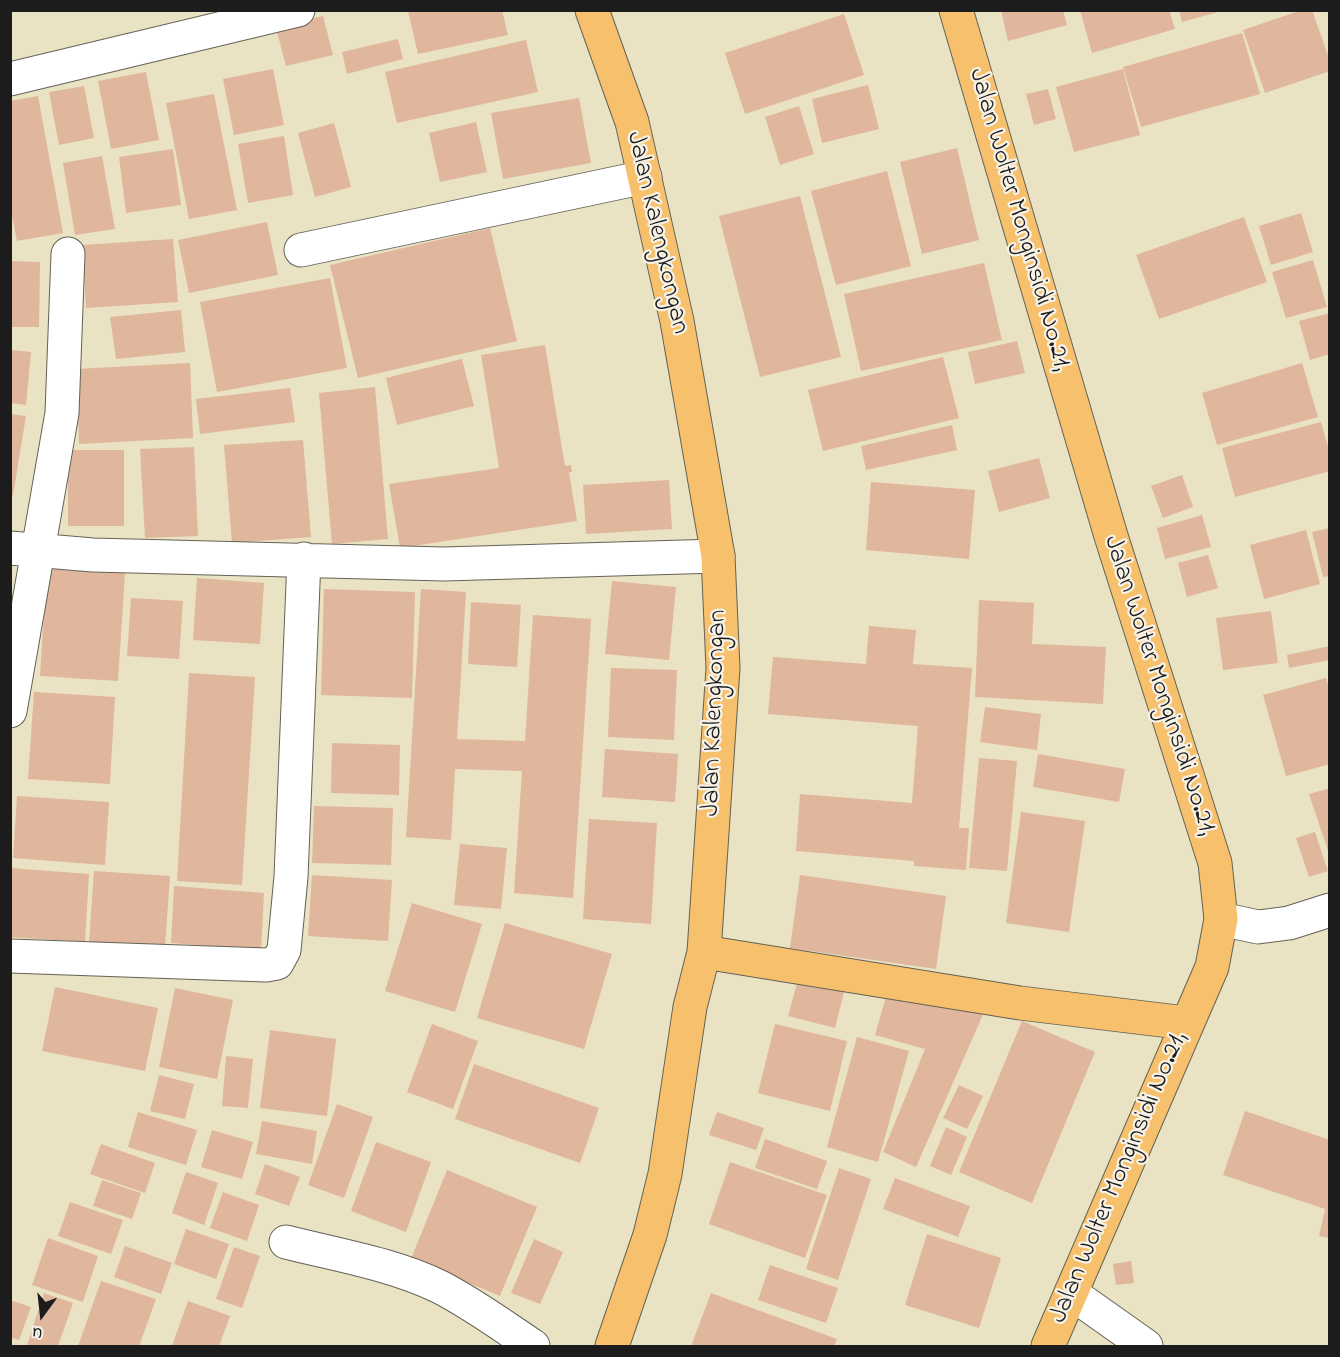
<!DOCTYPE html>
<style>
body{margin:0}
#map{position:relative;width:1340px;height:1357px;overflow:hidden;background:#e9e3c3;font-family:"Indie Flower",sans-serif}
canvas{display:block}
.frame{position:absolute;inset:0;border:12px solid #1c1c1c;pointer-events:none}
.north{position:absolute;left:12px;top:1285px;width:60px;height:60px;-webkit-text-stroke:4px #f7f3e8;paint-order:stroke;rotate:195deg;font-size:16px;font-weight:700;line-height:24px;text-align:center;color:#1c1c1c}
.north::after{content:'';display:block;margin:auto;width:21px;height:27px;background:#1c1c1c;clip-path:polygon(50% 0,100% 100%,50% 72%,0 100%)}
</style>
<div id="map">
<canvas width="1340" height="1357"></canvas>
<div class="frame"></div>
<div class="north">U</div>
</div>
<script>
const context = document.querySelector('canvas').getContext('2d');
context.lineJoin = 'round';
function fillPath(path, color) {
  context.fillStyle = color;
  context.fill(path, 'evenodd');
}
function stroke(path, color, width, dash) {
  context.strokeStyle = color;
  context.lineWidth = width;
  context.lineCap = dash ? 'butt' : 'round';
  context.setLineDash(dash || []);
  context.stroke(path);
}
function drawText(font, color, halo, rows, align = 'center') {
  context.font = font + ' "Indie Flower",sans-serif';
  context.lineWidth = 4.5;
  context.setLineDash([]);
  context.textBaseline = 'middle';
  context.strokeStyle = halo;
  context.fillStyle = color;
  for (const [text, x, y, turn = 0] of rows) {
    context.save();
    context.translate(x, y);
    context.rotate((+turn || 0) * Math.PI / 180);
    context.textAlign = isNaN(turn) ? turn : align;
    if (halo) context.strokeText(text, 0, 0);
    context.fillText(text, 0, 0);
    context.restore();
  }
}
fillPath(new Path2D(`
 M502,10L508,35L418,54L408,11Z
 M1001,10H1063L1067,25L1008,41Z
 M1080,10H1169L1175,29L1092,53Z
 M1179,10H1221L1222,11L1182,22Z
 M1302,10H1312L1330,61V71L1265,93L1243,30Z
 M844,14L864,75L745,114L725,53Z
 M323,16L333,55L286,66L276,28Z
 M1242,33L1260,94L1141,127L1123,67Z
 M398,39L403,59L347,74L342,52Z
 M526,40L538,92L397,123L385,72Z
 M273,69L284,125L234,135L223,79Z
 M1123,69L1140,135L1074,152L1056,87Z
 M146,72L159,140L111,149L98,81Z
 M868,85L879,129L822,143L812,99Z
 M84,86L94,138L59,145L49,92Z
 M1048,89L1056,119L1034,125L1026,94Z
 M214,94L237,210L189,219L166,103Z
 M38,96L63,233L17,241L10,206V101Z
 M579,98L591,163L503,179L491,113Z
 M799,106L814,154L780,165L765,117Z
 M476,122L487,172L440,182L429,133Z
 M334,123L351,187L315,197L298,133Z
 M284,136L293,195L248,203L238,144Z
 M957,148L979,240L922,254L900,162Z
 M173,149L181,205L126,213L119,157Z
 M102,156L115,229L75,235L63,163Z
 M887,171L911,266L836,285L811,191Z
 M800,196L841,357L760,377L719,216Z
 M1301,213L1313,252L1271,265L1259,226Z
 M1244,217L1267,282L1159,319L1136,255Z
 M267,222L278,275L189,293L178,240Z
 M490,228L517,341L358,378L330,265Z
 M173,239L178,302L86,308L82,245Z
 M1313,260L1327,307L1286,318L1272,272Z
 M10,261L40,262L39,327H10Z
 M984,263L1002,340L861,371L844,294Z
 M330,278L347,368L217,392L200,302Z
 M181,310L185,352L116,359L110,317Z
 M1330,313V354L1310,360L1299,321Z
 M1017,341L1025,373L975,384L968,352Z
 M545,345L565,466L571,465L572,472H569L577,521L400,548L389,484L499,468L481,355Z
 M10,350L31,352L26,405L10,403Z
 M943,357L959,418L823,451L808,390Z
 M462,359L474,406L397,425L386,378Z
 M190,363L193,438L79,444L76,369Z
 M1302,363L1318,417L1217,445L1202,393Z
 M375,387L388,539L332,544L319,393Z
 M290,388L295,422L200,434L196,399Z
 M10,414L26,416L13,495H10Z
 M1321,422L1330,454V471L1235,497L1222,448Z
 M952,425L957,450L866,470L861,446Z
 M303,440L311,537L232,543L224,445Z
 M194,447L198,536L145,538L140,449Z
 M68,450H124V526H68Z
 M1039,458L1050,498L999,512L988,471Z
 M1182,475L1193,507L1163,518L1151,486Z
 M669,480L672,529L586,534L583,485Z
 M871,482L975,490L969,559L866,550Z
 M1202,515L1211,547L1165,559L1157,528Z
 M1330,528V576L1323,577L1312,532Z
 M1306,530L1320,584L1264,599L1250,545Z
 M1208,555L1218,588L1187,597L1178,563Z
 M47,568L125,573L118,681L40,676Z
 M197,578L264,583L260,644L193,640Z
 M612,581L676,587L669,660L605,654Z
 M324,589L415,592L412,698L321,695Z
 M421,589L466,592L457,739L525,741L533,615L591,619L573,898L514,893L522,771L455,769L451,840L406,837Z
 M131,598L183,601L179,659L127,656Z
 M979,600L1034,603L1032,644L1106,647L1103,704L975,697Z
 M471,602L521,605L517,667L468,664Z
 M1271,611L1278,663L1223,670L1216,618Z
 M869,626L916,630L913,664L972,668L959,828H969L966,870L914,866V861L796,851L800,794L912,803L918,726L768,714L773,657L866,664Z
 M1330,646V660L1289,668L1287,655Z
 M611,668L677,670L674,740L608,737Z
 M189,673L255,677L242,885L177,881Z
 M1326,678L1330,691V764L1286,776L1263,695Z
 M34,692L115,697L110,784L28,779Z
 M985,707L1041,714L1037,750L980,742Z
 M332,743L400,745L399,795L331,793Z
 M605,749L678,754L675,802L602,797Z
 M1038,754L1125,769L1119,802L1033,787Z
 M979,758L1017,761L1007,871L969,868Z
 M1330,788V854H1329L1309,794Z
 M17,796L109,802L105,865L13,858Z
 M314,806L393,808L391,865L312,863Z
 M1021,812L1085,821L1069,932L1006,923Z
 M589,819L657,823L651,924L583,919Z
 M1315,832L1328,871L1309,877L1296,838Z
 M460,844L507,848L501,909L454,905Z
 M10,868L89,874L85,942L10,937Z
 M94,871L170,876L165,947L89,942Z
 M312,875L392,880L388,941L308,936Z
 M800,875L946,896L936,969L790,948Z
 M174,886L264,893L261,950L171,943Z
 M412,903L482,924L455,1012L385,991Z
 M505,923L612,954L584,1049L477,1018Z
 M798,980L844,992L835,1028L788,1016Z
 M55,987L158,1008L145,1071L42,1051Z
 M175,988L233,1000L217,1079L159,1067Z
 M888,990L985,1010L916,1167L883,1152L925,1049L875,1035Z
 M1022,1021L1095,1052L1032,1203L959,1172Z
 M432,1024L478,1041L453,1109L407,1092Z
 M775,1024L847,1041L830,1111L758,1093Z
 M270,1030L336,1039L327,1116L260,1108Z
 M857,1037L909,1051L878,1162L827,1147Z
 M226,1056L253,1059L248,1108L222,1106Z
 M474,1064L599,1108L580,1163L455,1119Z
 M159,1075L194,1084L185,1119L150,1111Z
 M959,1085L983,1096L967,1129L943,1118Z
 M337,1104L373,1117L344,1198L308,1185Z
 M1245,1111L1330,1140V1238L1319,1236L1325,1209L1223,1175Z
 M138,1112L197,1130L186,1165L128,1147Z
 M717,1112L764,1128L756,1150L709,1135Z
 M262,1121L317,1131L312,1164L256,1154Z
 M946,1127L967,1137L951,1175L930,1166Z
 M212,1130L253,1142L242,1179L201,1167Z
 M765,1139L827,1161L817,1189L755,1168Z
 M376,1142L431,1162L406,1232L351,1211Z
 M101,1144L155,1163L145,1193L90,1174Z
 M730,1162L827,1195L805,1258L709,1224Z
 M265,1164L300,1177L289,1206L255,1194Z
 M839,1168L871,1179L838,1280L806,1269Z
 M447,1170L537,1207L500,1296L411,1259Z
 M186,1172L218,1183L204,1225L172,1213Z
 M895,1178L970,1206L958,1237L883,1209Z
 M102,1180L141,1193L132,1219L93,1206Z
 M223,1192L259,1205L247,1241L210,1228Z
 M70,1202L123,1220L111,1254L58,1236Z
 M186,1229L229,1244L216,1279L174,1264Z
 M927,1234L1001,1258L979,1328L905,1305Z
 M48,1238L98,1256L83,1302L32,1285Z
 M534,1239L563,1252L540,1304L511,1293Z
 M125,1246L172,1263L161,1294L114,1277Z
 M234,1247L260,1256L242,1308L216,1299Z
 M1131,1261L1134,1283L1116,1285L1113,1264Z
 M770,1265L838,1288L826,1323L758,1300Z
 M101,1281L156,1299L139,1346H78Z
 M44,1293L73,1303L58,1346L27,1345Z
 M711,1293L837,1339L834,1346H691Z
 M10,1300L31,1307L19,1340L10,1337Z
 M188,1301L230,1316L219,1346H172Z`), '#e0b69d');
const minor = new Path2D(`
 M10,79L298,10
 M301,250L645,177
 M10,548L93,555L444,564L718,556
 M10,711L62,413L68,254
 M1221,919L1258,927L1289,923L1330,910
 M10,956L266,965L277,963L284,950L291,877L304,559
 M286,1242C337,1255 393,1264 440,1287C473,1304 503,1326 533,1346
 M1071,1293L1146,1346`);
const highway = new Path2D(`
 M592,10L632,122L677,321L718,556L723,668L704,952L690,1007L665,1174L650,1235L612,1346
 M956,10L1111,536L1215,863L1221,919L1212,967L1048,1346
 M704,952L1020,1003L1186,1023`);
stroke(minor, '#646256', 35);
stroke(highway, '#646256', 35);
stroke(minor, '#fff', 33);
stroke(highway, '#f7c06c', 33);
drawText('26px', '#1c1c1c', '#f7f3e8', [
 ["Jalan Wolter Monginsidi No.21,",1018,220,74],
 ["Jalan Kalengkongan",656,233,77],
 ["Jalan Wolter Monginsidi No.21,",1158,686,72],
 ["Jalan Kalengkongan",716,713,-88],
 ["Jalan Wolter Monginsidi No.21,",1120,1178,-67]
]);
</script>
